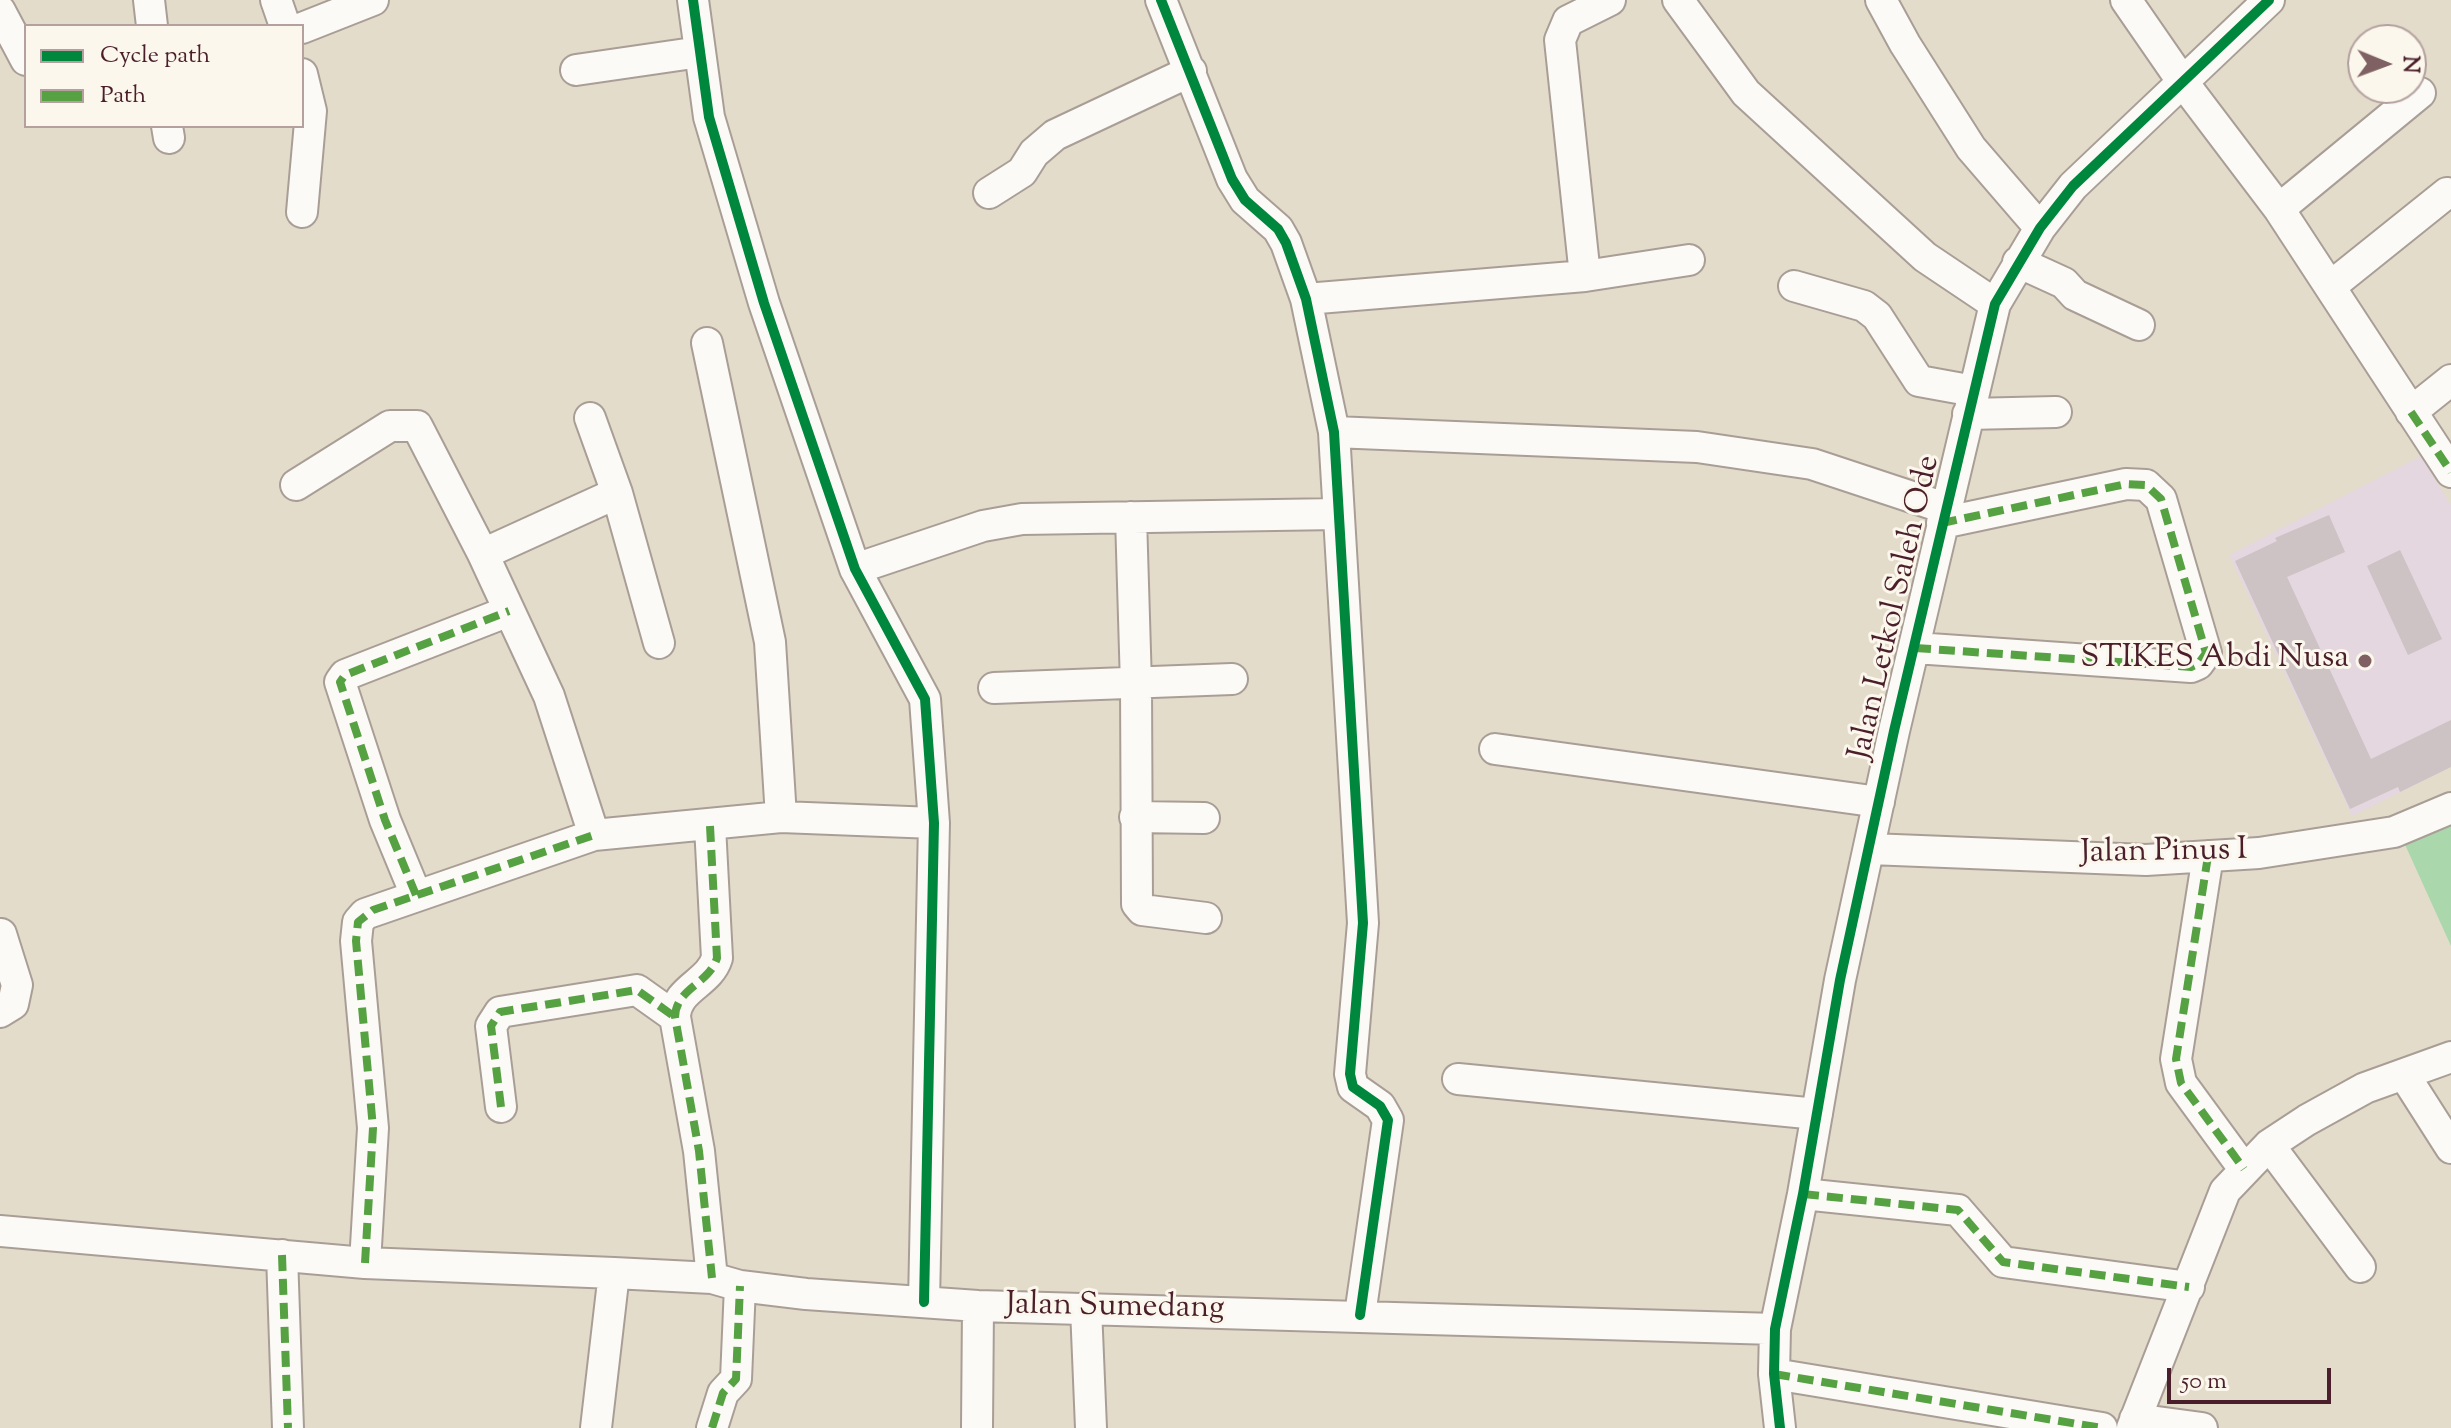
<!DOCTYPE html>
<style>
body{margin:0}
#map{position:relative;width:2451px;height:1428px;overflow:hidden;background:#e4dcca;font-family:"Sorts Mill Goudy",serif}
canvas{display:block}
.legend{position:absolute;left:24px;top:24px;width:280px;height:104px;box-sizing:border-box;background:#fbf7ec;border:2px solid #b4a19f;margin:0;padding:10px 14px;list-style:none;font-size:24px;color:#4a1f2b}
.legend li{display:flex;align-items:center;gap:16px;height:40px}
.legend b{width:40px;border:2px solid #b4a19f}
.north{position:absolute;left:2347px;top:24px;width:80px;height:80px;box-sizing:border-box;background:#fbf7ec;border:2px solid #b4a19f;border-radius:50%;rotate:91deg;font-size:22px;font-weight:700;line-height:32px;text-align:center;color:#4a1f2b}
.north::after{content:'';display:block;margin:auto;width:28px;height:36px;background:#806163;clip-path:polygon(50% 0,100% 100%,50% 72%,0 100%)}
.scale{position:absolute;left:2167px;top:1368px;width:164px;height:36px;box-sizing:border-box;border:4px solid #4a1f2b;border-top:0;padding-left:10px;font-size:24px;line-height:28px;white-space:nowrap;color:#4a1f2b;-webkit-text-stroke:6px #fbf7ec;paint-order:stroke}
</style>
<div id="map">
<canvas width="2451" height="1428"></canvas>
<ul class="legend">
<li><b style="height:10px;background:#00873e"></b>Cycle path</li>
<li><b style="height:10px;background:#56a243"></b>Path</li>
</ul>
<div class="north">N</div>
<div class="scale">50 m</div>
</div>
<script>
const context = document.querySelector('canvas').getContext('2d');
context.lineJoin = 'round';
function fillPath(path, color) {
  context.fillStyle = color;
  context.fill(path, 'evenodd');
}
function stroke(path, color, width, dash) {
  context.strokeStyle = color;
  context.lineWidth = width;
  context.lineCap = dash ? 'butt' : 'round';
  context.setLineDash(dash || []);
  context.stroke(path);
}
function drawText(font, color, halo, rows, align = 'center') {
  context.font = font + ' "Sorts Mill Goudy",serif';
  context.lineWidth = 6;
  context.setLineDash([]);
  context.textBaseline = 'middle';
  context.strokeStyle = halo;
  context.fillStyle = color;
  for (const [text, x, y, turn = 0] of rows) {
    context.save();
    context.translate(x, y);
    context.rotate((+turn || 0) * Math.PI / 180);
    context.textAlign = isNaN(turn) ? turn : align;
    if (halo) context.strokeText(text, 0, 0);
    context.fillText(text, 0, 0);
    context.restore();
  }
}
fillPath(new Path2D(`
 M2421,456L2451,505V767L2352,816L2229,555Z`), '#e4d7df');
fillPath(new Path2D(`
 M2451,816V946L2402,838Z`), '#abd7ad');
fillPath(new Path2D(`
 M2329,515L2345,552L2287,577L2371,759L2451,720V767L2400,792L2398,787L2350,809L2235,561L2277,541L2275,538Z
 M2400,550L2442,639L2408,655L2367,566Z`), '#cdc2c4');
const minor = new Path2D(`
 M149,0L152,26
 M276,0L285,26
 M693,0L709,117L764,303L855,569L925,699L934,823L924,1302
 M1161,0L1232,179L1245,200L1278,229L1286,243L1306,299L1334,432L1363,923L1350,1074L1353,1087L1380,1106L1388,1120L1360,1315
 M1678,0L1746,93L1925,257L1995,304
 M1881,0L1905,44L1971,148L2040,228
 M2126,0L2182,81L2279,209L2451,472
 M0,11L26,60
 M302,28L373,0
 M576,70L700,52
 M167,126L169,138
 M989,193L1022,172L1034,153L1055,135L1191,71
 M2279,209L2420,93
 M302,212L311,111L302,74
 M2018,262L2064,283L2075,295L2139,325
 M1585,276L1689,260
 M1794,286L1864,306L1877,316L1919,381L1974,391
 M2331,286L2447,193
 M1306,299L1585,276L1560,40L1568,21L1610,0
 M707,343L770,642L781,817
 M2411,412L2451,380
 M1968,414L2056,412
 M590,418L617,493L659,643
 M1334,432L1697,447L1812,464L1945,508
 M296,485L390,426H417L483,554L549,696L594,835
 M1131,517L1136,685L1137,904L1142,910L1206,918
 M483,554L617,493
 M855,569L983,526L1022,519L1338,514
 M1915,648L2191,667L2198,664L2206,653L2161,499L2146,485L2126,484L1942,523
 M994,688L1232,679
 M1495,749L1879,802
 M1135,817L1204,818
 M710,826L717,958C709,984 676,988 675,1017L699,1151L712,1278
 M1870,849L2146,860L2259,853L2394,832L2451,808
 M2208,856L2176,1059L2181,1083L2244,1169
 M416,895L385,820L340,682L345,675L509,611
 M0,1012L13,1004L17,985L1,934
 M2405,1076L2451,1148
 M1458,1079L1817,1114
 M501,1107L491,1026L500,1012L637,990L675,1017
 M2269,1145L2360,1267
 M1803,1194L1958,1210L2003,1262L2189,1287
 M0,1231L365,1263L614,1273
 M282,1255L288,1428
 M365,1263L373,1128L356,941L358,922L365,914L594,835L781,817L934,823
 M1086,1308L1091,1428
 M1774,1374L2102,1428
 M2135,1419L2202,1428
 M596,1428L614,1273L712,1278L740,1286L806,1294L978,1306L1775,1329
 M712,1428L723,1393L736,1379L740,1286
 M977,1428L978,1306
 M1780,1428L1774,1374L1775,1329L1803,1194L1840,980L1894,731L1995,304L2040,228L2073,186L2269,0
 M2132,1428L2225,1191L2269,1145L2307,1120L2365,1088L2451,1057`);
stroke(minor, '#a99e96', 34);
stroke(minor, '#fbfaf7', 30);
stroke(new Path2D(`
 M2411,412L2451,472
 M1915,648L2191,667L2198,664L2206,653L2161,499L2146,485L2126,484L1942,523
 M710,826L717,958C709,984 676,988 675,1017L699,1151L712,1278
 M2208,856L2176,1059L2181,1083L2244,1169
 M416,895L385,820L340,682L345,675L509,611
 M501,1107L491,1026L500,1012L637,990L675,1017
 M1803,1194L1958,1210L2003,1262L2189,1287
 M282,1255L288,1428
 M365,1263L373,1128L356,941L358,922L373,910L594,835
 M1774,1374L2102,1428
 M712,1428L723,1393L736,1379L740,1286`), '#56a243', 8, [16, 8]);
stroke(new Path2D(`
 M693,0L709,117L764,303L855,569L925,699L934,823L924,1302
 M1161,0L1232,179L1245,200L1278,229L1286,243L1306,299L1334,432L1363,923L1350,1074L1353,1087L1380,1106L1388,1120L1360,1315
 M1780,1428L1774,1374L1775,1329L1803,1194L1840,980L1894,731L1995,304L2040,228L2073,186L2269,0`), '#00873e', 10);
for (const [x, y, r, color] of [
 [2365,661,8,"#806163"]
]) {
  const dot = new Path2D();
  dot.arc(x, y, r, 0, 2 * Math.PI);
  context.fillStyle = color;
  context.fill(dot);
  stroke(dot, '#fbf7ec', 3);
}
drawText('32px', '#4a1f2b', '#fbf7ec', [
 ["Jalan Letkol Saleh Ode",1897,608,-77],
 ["Jalan Pinus I",2164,854,-1],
 ["Jalan Sumedang",1115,1309,1]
]);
drawText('32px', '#4a1f2b', '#fbf7ec', [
 ["STIKES Abdi Nusa",2349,661]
], 'right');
</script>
